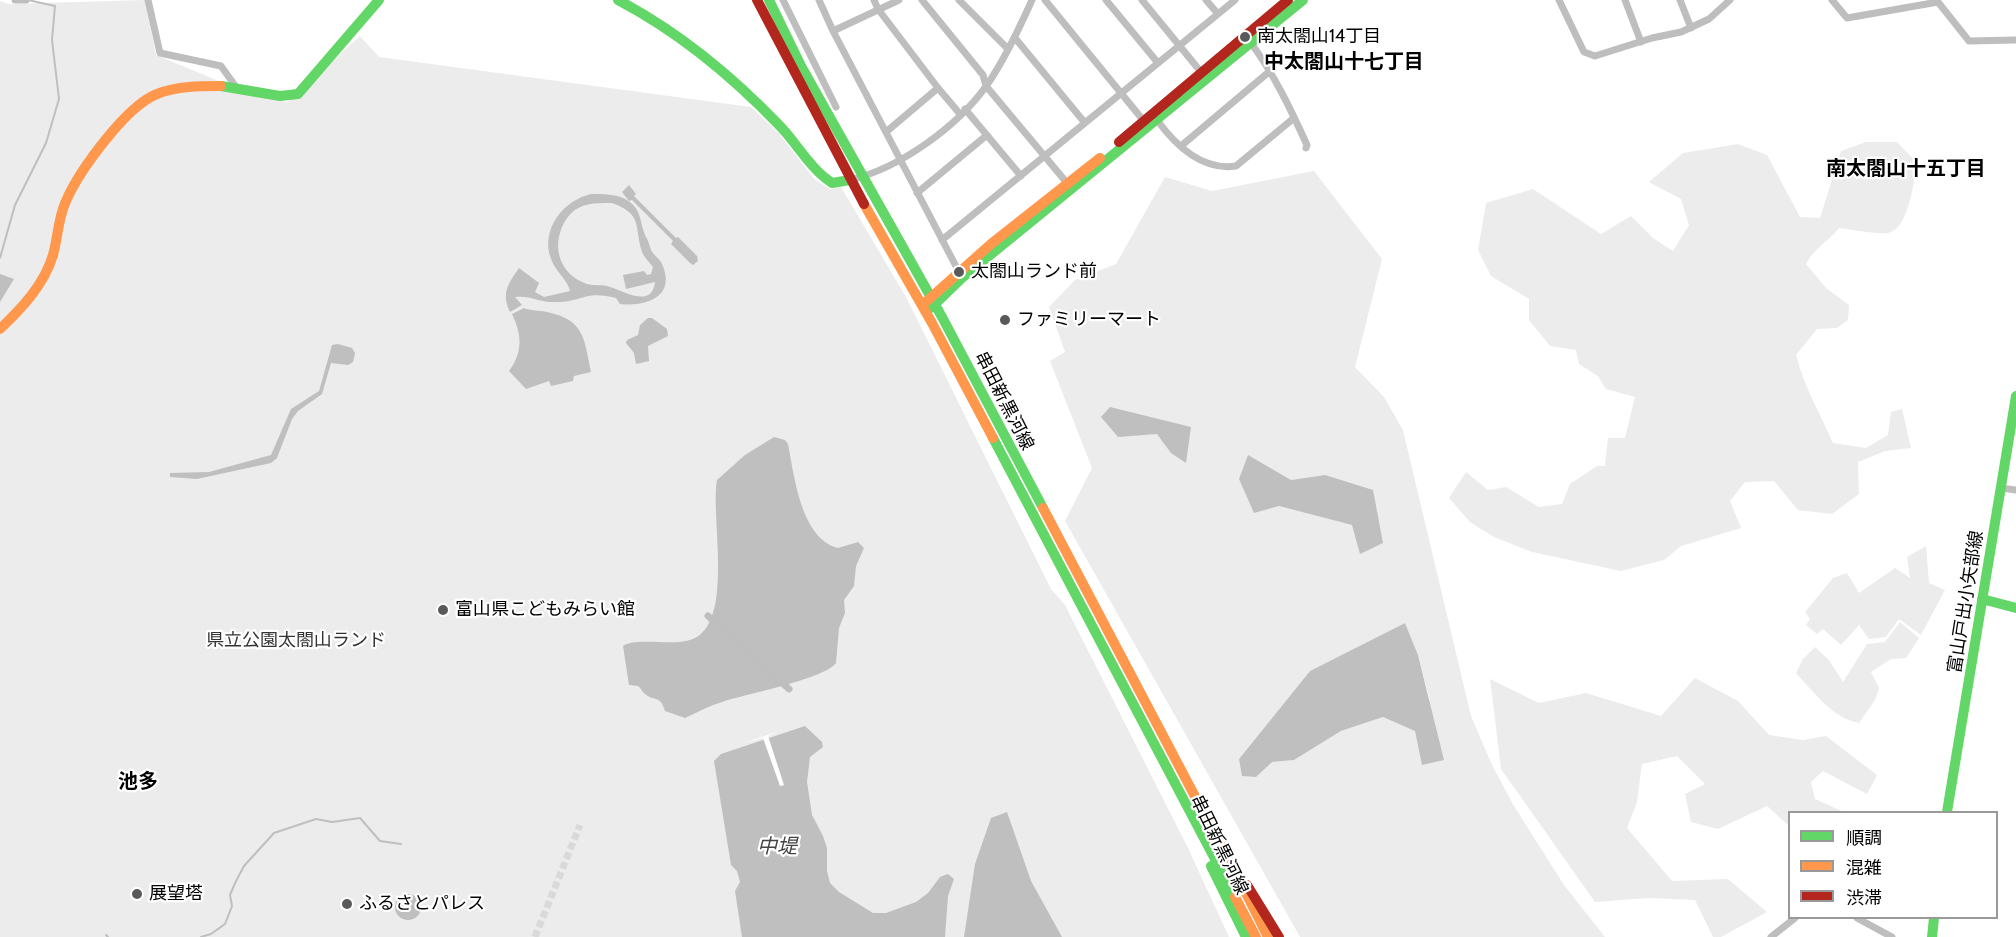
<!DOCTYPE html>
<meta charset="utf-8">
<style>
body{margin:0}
#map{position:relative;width:2016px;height:937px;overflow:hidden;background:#fff;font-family:Cabin,"Noto Sans JP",sans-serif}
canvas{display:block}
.legend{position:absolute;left:1788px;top:811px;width:210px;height:108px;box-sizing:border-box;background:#fff;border:2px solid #999;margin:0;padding:8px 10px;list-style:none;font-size:18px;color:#000}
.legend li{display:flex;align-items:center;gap:12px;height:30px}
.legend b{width:30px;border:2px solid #999}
</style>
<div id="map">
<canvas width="2016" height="937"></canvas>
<ul class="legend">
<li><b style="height:8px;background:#63d668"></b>順調</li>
<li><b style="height:8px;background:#ff974d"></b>混雑</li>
<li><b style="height:8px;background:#b3261e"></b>渋滞</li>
</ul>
</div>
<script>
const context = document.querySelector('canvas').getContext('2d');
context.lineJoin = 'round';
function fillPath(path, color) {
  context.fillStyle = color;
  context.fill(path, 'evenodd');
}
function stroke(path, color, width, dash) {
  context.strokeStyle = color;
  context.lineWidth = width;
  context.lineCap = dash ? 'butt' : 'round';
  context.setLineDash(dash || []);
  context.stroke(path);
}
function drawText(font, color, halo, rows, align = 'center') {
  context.font = font + ' Cabin,"Noto Sans JP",sans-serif';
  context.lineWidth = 4.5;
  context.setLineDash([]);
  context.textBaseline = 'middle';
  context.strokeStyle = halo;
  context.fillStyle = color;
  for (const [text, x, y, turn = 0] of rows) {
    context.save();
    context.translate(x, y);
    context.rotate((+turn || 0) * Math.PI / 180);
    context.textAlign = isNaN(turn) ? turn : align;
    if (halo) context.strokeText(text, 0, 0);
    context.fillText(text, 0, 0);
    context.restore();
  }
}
fillPath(new Path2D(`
 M145,0L156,55L226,84L233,91L288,102L360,36L379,57L751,107L778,132L814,179L830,189L841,187L906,297L1051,589L1065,605L1188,848L1229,937H0V1L9,4Z
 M1866,142H1897L1916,162C1915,179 1909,225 1891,232C1882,236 1851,229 1839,228C1828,242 1814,248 1806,264L1826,288L1849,305L1848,320L1837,328L1817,329L1796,355C1804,387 1820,413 1833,443L1866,448L1888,435L1891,412L1902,409L1911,448L1885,451L1858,462L1859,494L1832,514L1798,510L1774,481L1745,482L1730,501L1741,528L1681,546L1664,560L1621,571L1532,552L1494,537L1470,522L1449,498L1466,472L1488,490L1506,487L1539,507L1562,504L1570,484L1597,466H1605L1608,438H1625L1635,397L1606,389L1598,376L1579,364L1576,350L1550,346L1529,320V299L1491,276L1478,250L1486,203L1533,189L1601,234L1631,216L1653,238L1673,251L1689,225L1681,199L1649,182L1683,153L1738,144L1767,155L1800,217L1820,218L1841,151Z
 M1314,171L1382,259L1355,367L1384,397L1403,430L1471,716L1492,765L1514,806L1564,885L1605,937H1300L1065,521L1092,468L1050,361L1065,352L1049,307L1075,280L1116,264L1165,177L1212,191ZM1325,475L1383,543L1353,525L1279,506L1253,512L1291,480ZM1405,623L1418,655L1430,700L1415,730L1383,717L1341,731L1294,760L1272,762L1239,759L1310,671Z
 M1926,546L1929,583L1945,590L1921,635L1899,619L1886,637L1869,639L1859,625L1841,645L1823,629L1817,634L1806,625L1810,619L1805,612L1833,578L1847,573L1859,593L1895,568L1910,578L1907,557Z
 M1900,622L1919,638L1906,658L1891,659L1871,672L1879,688L1875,700L1859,723C1832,718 1814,692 1796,673L1803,659L1815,647L1829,660L1843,682L1867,644L1885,642Z
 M1695,678L1738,701L1769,735L1803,740L1826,736L1877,775L1867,794L1823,771L1811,782L1815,799L1844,812H1790L1789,826L1767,806L1718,829L1691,822L1685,794L1705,784L1677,756L1642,764L1637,802L1627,828L1672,881L1728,879L1767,912L1721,937H1713L1695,900L1648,898L1595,902L1501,769L1490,679L1539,703L1586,693L1661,716Z`), '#ececec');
fillPath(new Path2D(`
 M629,185L636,194L634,196L676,238L678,237L697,256L698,261L693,265L690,263L671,244L673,241L632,200L629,201L622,192Z
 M591,194C603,194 617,194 627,200C643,210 639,223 646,237C649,241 650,250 653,253C656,257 660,259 662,264C677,297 645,307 620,304L616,298C585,290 583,302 556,302C540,303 531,295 515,297L522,305L510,312C501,293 508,284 519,268L539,283L535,292L544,297L570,291C568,280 555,271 551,259C540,229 564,200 591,194ZM612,203C643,214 634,226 642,252C644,257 649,262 653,267L651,274L647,275L644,271L623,275L626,289L655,282C652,309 624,291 610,287C602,284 594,286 587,284C560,275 551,247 564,223C575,203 591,203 612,203Z
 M0,274L14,279L0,302Z
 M524,308C530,311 540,310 547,312C585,320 584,339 591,372L574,376L573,381L551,386L549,381L526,389L509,371C523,352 522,335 512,314Z
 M648,318H652L667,329L668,336L648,346L649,361L636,364L634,353L626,343L627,340L638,335L640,325Z
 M338,344L352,348L355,353L353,362L348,365L331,363L322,394L298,411L292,419L277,458L271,463L197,479L170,477V473L209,472L271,455L291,409L319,391L332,345Z
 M1110,407L1191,427L1186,463L1171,453L1157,434L1118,437L1101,417Z
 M774,437L785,440L788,444C794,475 801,539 838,548L858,542L864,548L856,566L854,586L844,600L845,613L839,628L836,663C824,679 747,694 725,701C711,705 698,712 685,718L665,711C660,694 654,702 645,694C642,692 641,688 638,686L629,685L623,646C634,637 673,646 690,640C736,627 710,516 717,480L745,455Z
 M1248,455L1291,480L1325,475L1373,490L1383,543L1360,554L1352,525L1279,506L1254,513L1239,479Z
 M1405,623L1418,655L1444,760L1422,765L1415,731L1383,717L1341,731L1294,760L1272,762L1256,777L1242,776L1239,759L1310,671Z
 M805,726L822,742L823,747L810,757L807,782L812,815L823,836L827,848V871L830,883L839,892L873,913H886L916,902L928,893L940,877L948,874L954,879L948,896L945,937H742L735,891L740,882L737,871L731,865L714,761L721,754Z
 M1007,812L1031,881L1062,937H964L975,864L991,818Z
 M395 907a13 13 0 1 1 26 0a13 13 0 1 1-26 0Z`), '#bfbfbf');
fillPath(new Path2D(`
 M779,731L768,736L784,785L780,786L763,738L741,744Z`), '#fff');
stroke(new Path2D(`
 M0,258L15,205L46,143L59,99L52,40L55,6L28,0
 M106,935L108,937
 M201,937L211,934L225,924L232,906L230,895L236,881L244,866L274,833L316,819L332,822L360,818L380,841L401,844`), '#bfbfbf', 2);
stroke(new Path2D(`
 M535,937L580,825`), '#d9d9d9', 7, [7, 3.5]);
stroke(new Path2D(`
 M15,0H26
 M148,0L160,53L221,66L236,87
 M783,0L836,107
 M819,0L833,31L899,0
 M874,0L878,9L938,88L886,132
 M922,0L983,75L986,86L1067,183
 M959,0L1008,49
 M1045,0L1143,120
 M1106,0L1158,63
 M1142,0L1201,72
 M1206,0L1218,14
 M1559,0L1584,52L1595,56L1652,38L1681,32L1709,19L1730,0
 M1625,0L1641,42
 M1680,0L1691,28
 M1832,0L1847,18L1938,2L1969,41L2016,40
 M833,31L959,272
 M1015,38L1085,123
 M1251,43C1274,74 1291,110 1307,145L1306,148
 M938,88L960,114
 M965,109L1021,176
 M1157,120C1176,146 1203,171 1236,166L1294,118
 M1181,146L1270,71
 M850,180C900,168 957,127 987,85C1005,59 1019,29 1032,0
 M917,193L987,135
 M942,240L1235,0
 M2001,488L2016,490
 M708,616L789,689
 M1857,918L1892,937
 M1771,937L1795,918`), '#bebebe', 7);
stroke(new Path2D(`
 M618,0C679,32 731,75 779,125C795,141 806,162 824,177L832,183L850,180
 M769,0L801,66L942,317L1043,508
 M221,86L280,96L298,94L379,0
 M931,308L963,277L1303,0
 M993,438L1235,897
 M1982,599L2016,608
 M1947,812L2016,396
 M1211,866L1246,937
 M1932,937L1934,918`), '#63d668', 10);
stroke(new Path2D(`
 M864,204L932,323L993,438
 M927,301L991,244L1100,158
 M0,329C22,308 44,285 53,255C58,237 58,218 66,201C79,171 126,106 157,94C177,86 200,86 221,86
 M1043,508L1248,897
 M1235,897L1256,937
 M1248,897L1268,937`), '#ff974d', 10);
stroke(new Path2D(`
 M757,0L864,204
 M1119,142L1288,0
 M1247,885L1279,937`), '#b3261e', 10);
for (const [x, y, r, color] of [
 [1245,37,6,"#595959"],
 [959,272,6,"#595959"],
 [1005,320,6,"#595959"],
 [443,610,6,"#595959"],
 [137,894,6,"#595959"],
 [347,904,6,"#595959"]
]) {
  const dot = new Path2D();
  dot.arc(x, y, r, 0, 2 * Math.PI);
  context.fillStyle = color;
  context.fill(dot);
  stroke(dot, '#fff', 2);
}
drawText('18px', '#000', '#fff', [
 ["南太閤山14丁目",1257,37],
 ["太閤山ランド前",971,272],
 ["ファミリーマート",1017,320],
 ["富山県こどもみらい館",455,610],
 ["展望塔",149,894],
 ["ふるさとパレス",359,904]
], 'left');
drawText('18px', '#000', '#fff', [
 ["串田新黒河線",1004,401,63],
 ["富山戸出小矢部線",1966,602,-81],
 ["串田新黒河線",1219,845,64]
]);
drawText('18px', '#333', '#fff', [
 ["県立公園太閤山ランド",296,641]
]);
drawText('bold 20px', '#000', '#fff', [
 ["中太閤山十七丁目",1344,62],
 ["南太閤山十五丁目",1906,169],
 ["池多",138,782]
]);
drawText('italic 20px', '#444', '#fff', [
 ["中堤",777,847]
]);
</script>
